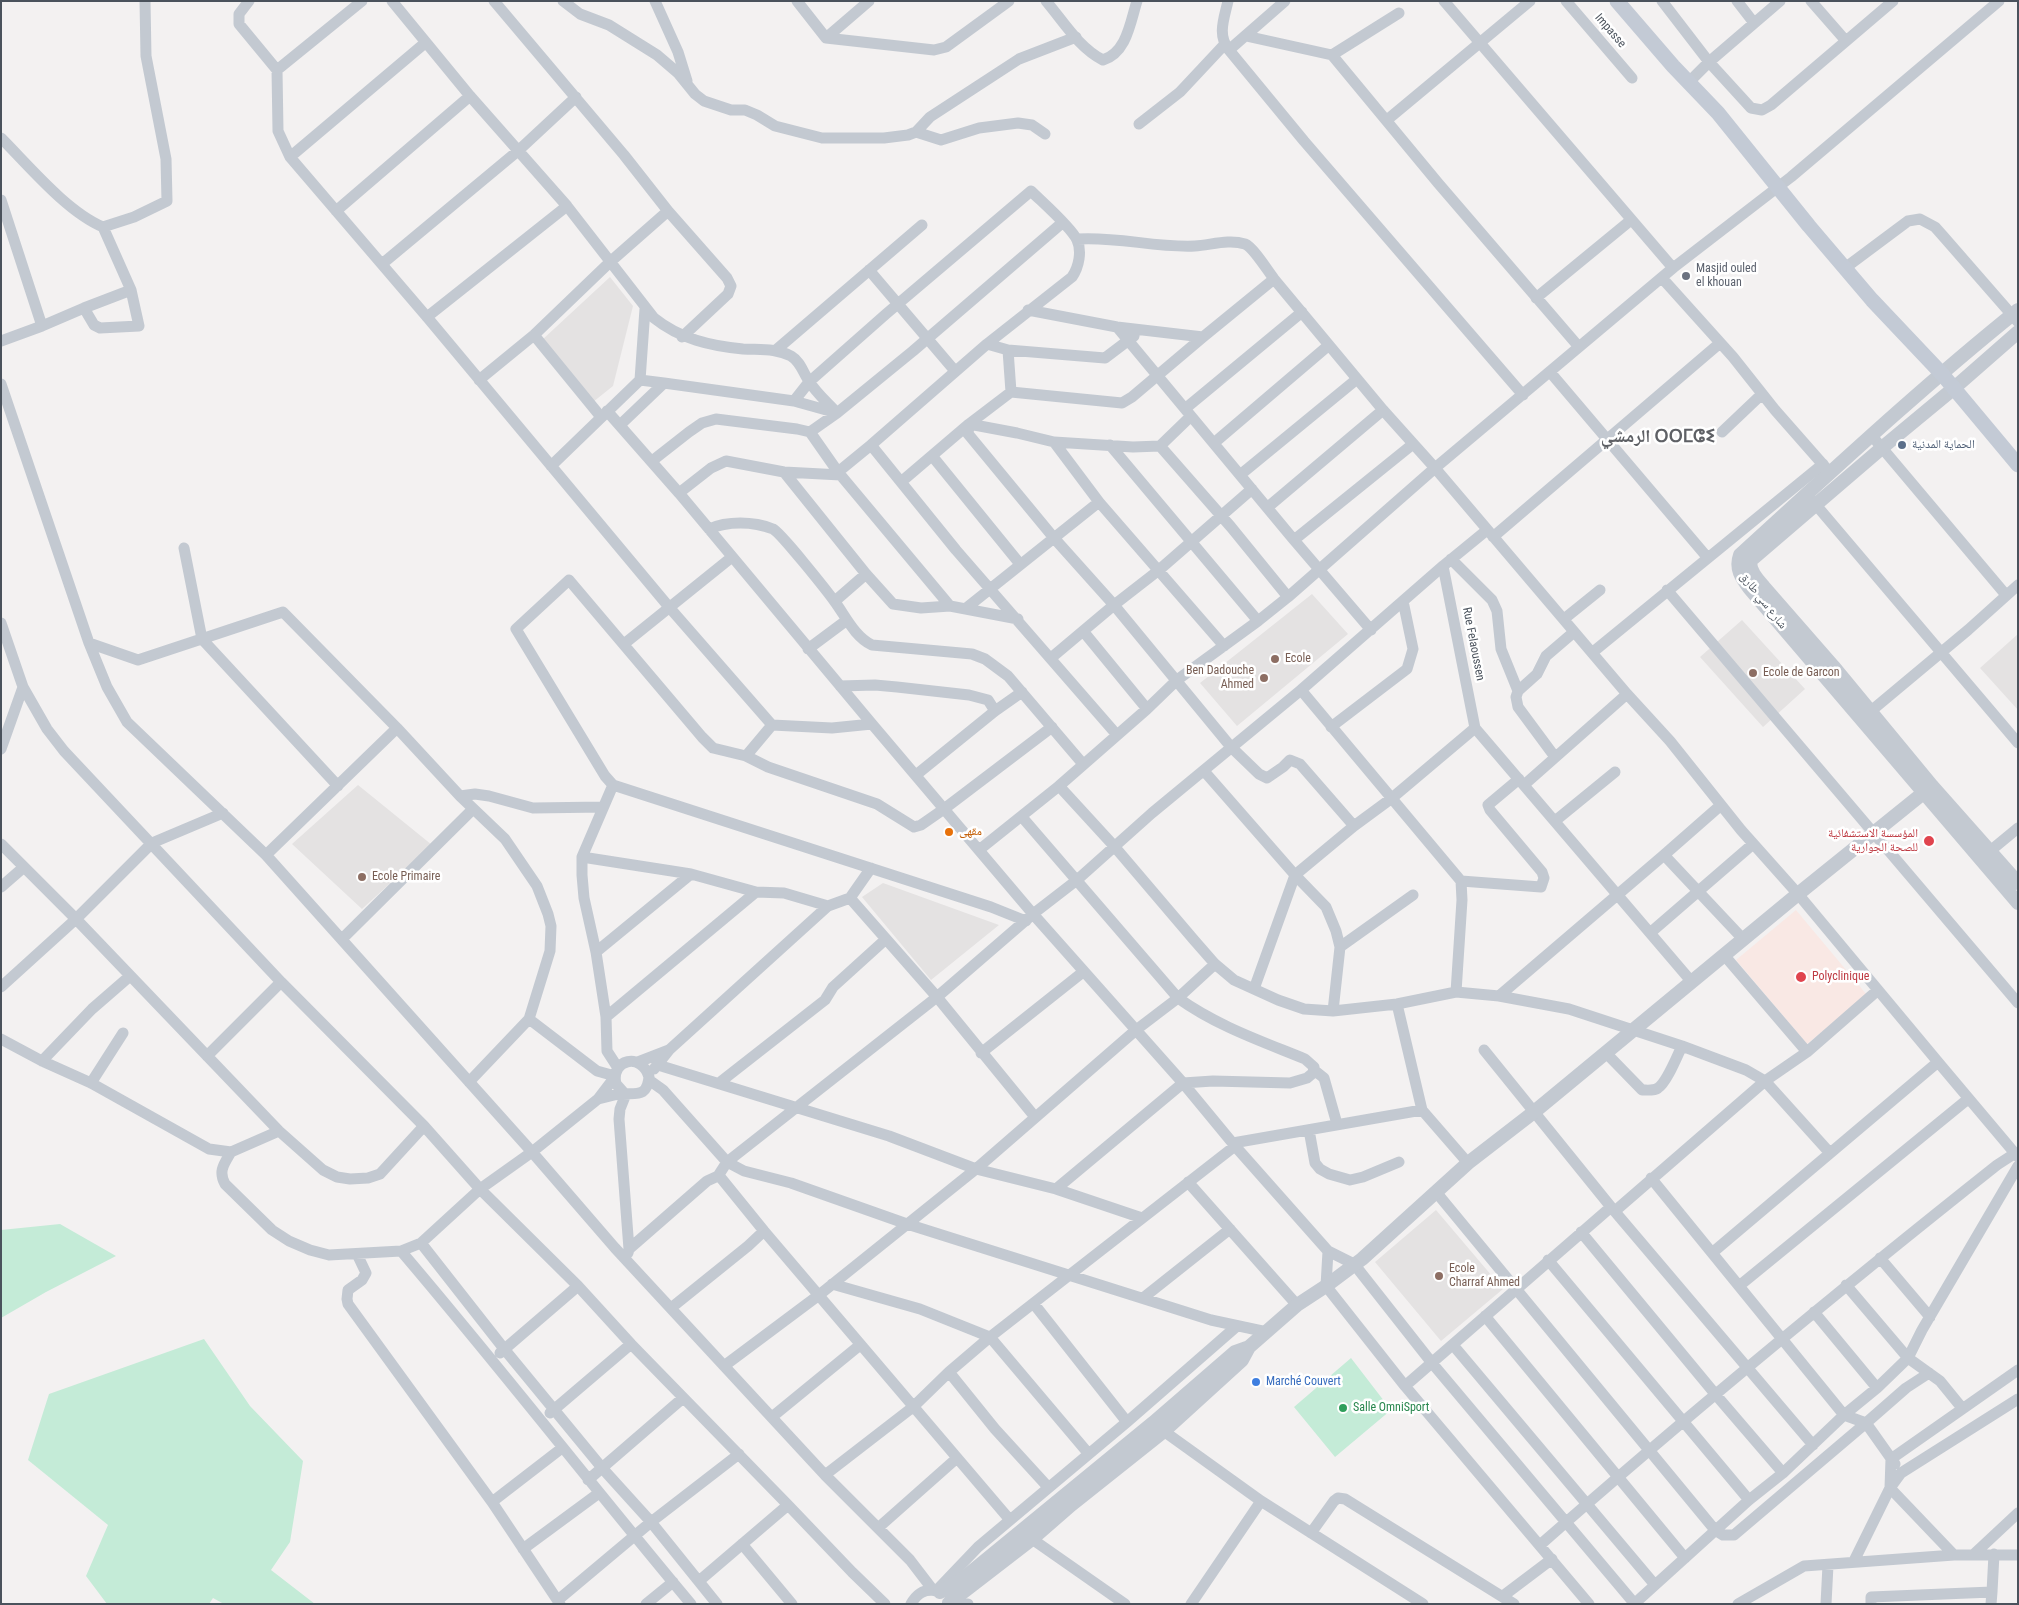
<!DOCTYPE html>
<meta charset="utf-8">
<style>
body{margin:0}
#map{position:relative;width:2019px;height:1605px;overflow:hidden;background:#f3f1f1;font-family:"Roboto Condensed",sans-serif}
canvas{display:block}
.frame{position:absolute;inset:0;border:2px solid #4a525c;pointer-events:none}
</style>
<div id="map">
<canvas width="2019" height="1605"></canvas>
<div class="frame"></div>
</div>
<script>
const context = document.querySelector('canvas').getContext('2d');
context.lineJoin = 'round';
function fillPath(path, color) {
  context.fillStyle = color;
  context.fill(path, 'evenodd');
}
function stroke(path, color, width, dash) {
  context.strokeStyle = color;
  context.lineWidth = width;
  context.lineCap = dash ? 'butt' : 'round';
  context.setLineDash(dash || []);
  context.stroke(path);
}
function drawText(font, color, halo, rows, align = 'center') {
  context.font = font + ' "Roboto Condensed","Noto Naskh Arabic","Noto Sans Tifinagh",sans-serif';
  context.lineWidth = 5;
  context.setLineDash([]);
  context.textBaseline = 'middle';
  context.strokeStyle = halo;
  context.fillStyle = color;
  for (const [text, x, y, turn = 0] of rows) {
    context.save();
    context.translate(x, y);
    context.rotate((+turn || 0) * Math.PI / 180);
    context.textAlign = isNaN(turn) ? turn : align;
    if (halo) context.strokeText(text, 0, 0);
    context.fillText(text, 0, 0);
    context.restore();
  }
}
fillPath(new Path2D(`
 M610,277L633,306L613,386L593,402L542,340Z
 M1312,594L1348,634L1237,726L1200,683Z
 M1742,620L1805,689L1763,727L1700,657Z
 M2018,634V710L1980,668Z
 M358,785L432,845L362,909L292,844Z
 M883,883L999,925L931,980L862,897Z
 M1436,1210L1503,1289L1441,1341L1375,1262Z`), '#e4e2e2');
fillPath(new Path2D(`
 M1796,910L1867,995L1807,1044L1736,960Z`), '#f9e8e4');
fillPath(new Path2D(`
 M60,1224L116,1256L46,1292L1,1318V1230Z
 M204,1339L250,1406L303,1461L290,1542L271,1570L315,1604H224L213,1598L209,1604H107L86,1576L108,1525L28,1460L49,1394Z
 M1351,1358L1391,1410L1335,1457L1294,1407Z`), '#c4ebd7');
stroke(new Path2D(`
 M249,1L239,14V24L277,70L278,131L290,157L427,317L669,607L772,725L832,728L872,724
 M392,1L470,96L567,206L654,318C680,339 711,346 743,349C760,350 776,348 791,356C801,362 803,373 809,381C816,393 828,403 837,413
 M494,1L624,155L668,211L727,278L731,286L728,294L682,337
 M563,1L580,14L609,25L657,55L678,73L695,94L704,101L731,110H745L757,115L775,126L822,138H884L908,135L916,132L930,117L1019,59L1076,37
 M655,1L678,52L687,81
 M797,1L826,38L934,50L946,47L1009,1
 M1046,1C1063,21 1079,48 1103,60C1127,52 1130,23 1137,1
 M1228,1C1224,19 1217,35 1229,50L1285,1
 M1444,1L1673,268
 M1566,1L1632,78
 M1662,1L1709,62L1751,108L1762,110L1771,105L1893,1
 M1737,1L1754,23
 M1811,1L1846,41
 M1246,36L1332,55L1438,183L1579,347
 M826,38L869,1
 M1229,50L1304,141L1523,395
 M1332,55L1399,13
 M277,70L362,1
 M1689,82L1709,62L1780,1
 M1387,120L1530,1
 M1139,124L1180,92L1224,45
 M916,132L941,140L979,128L1018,123L1032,125L1045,134
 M1,138C29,166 67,212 103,227L134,217L167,201L166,159L146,56L145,1
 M290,157L425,43
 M1,200L42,326L1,341
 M336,211L470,96
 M382,264L519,150L576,97
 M1845,268L1908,221L1920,219L1935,227L1943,236L2018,322
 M869,270L955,371
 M1662,278L1733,357L1775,410L1826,468
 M1536,298L1631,220
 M84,308L131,290
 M1028,310L1117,327L1203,337
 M427,317L567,206
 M42,326L84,308L94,325L100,328L139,326L131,290L103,227
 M1117,327L1294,540
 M534,335L601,417
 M987,344L1008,350L1105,358L1134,336
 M776,350L922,225
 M1550,372L1707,557
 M479,380L534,335L610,262L668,211
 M640,380L664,383
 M1,384L89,643L107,687L127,722L266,855L532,1152L615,1248L825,1475L910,1560L933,1590
 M1011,392L1122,403L1132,397L1203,337L1274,279C1268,271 1253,247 1245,244C1229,239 1211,245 1195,246C1155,248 1117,236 1077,239
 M794,401L809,382L886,314L1031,191C1042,202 1071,227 1077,240C1082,251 1079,267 1072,277L987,344L871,445L838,472
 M1186,408L1302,312
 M607,411L679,493L872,724L1033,914L1183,1083L1235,1146L1328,1251L1354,1264L1432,1363L1634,1603
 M620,425L664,383L794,401L837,413
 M964,429L1054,538L1114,605L1159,570L1252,489
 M969,429V424L1017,433L1054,442
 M810,432L838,472L950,606
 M1722,432L1762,394
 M1872,436L2006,595
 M1214,443L1329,345
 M871,445L956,550L1117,735
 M1110,445L1258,621
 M1160,446L1231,527L1288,597
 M933,457L1020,564
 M652,461L689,432L702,423L716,419L797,429L810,432L837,413L913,351L1062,223
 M551,466L640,380L645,309
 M784,472L866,574L893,604L921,608L950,606L1018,619
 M1240,475L1357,379
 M901,482L969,424L1011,392L1008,350
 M679,493L711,468L726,461L784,472L841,475
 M1811,499L2018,743
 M1099,502L1224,646
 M1268,507L1383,410
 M709,529C727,521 753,521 773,529C781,533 827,591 835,602C846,617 855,637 872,645L972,654L985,659L1008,676L1083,764
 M1493,537L1720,343
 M184,548L202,639L338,786
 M1451,559L1492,600L1497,611L1501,649L1518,691
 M1443,566L1475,728L1691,981
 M1667,590L2018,1003
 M835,601L866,574
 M965,609L1099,502L1054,442L1133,447L1160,446L1191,416
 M1564,619L1600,590
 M1,623L23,687L47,729L64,751L281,982L424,1126L480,1189L578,1286L631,1344L788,1505L852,1572L885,1604
 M1371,630L1294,540L1413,444
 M1083,631L1147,709
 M89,643L138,660L283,612L397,728L460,796L505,839L537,886L548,914L551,926L550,951L529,1019L469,1082
 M624,644L732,557
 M808,649L847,620
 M1593,652L1823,464
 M1051,658L1114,605L1231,747L1259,774L1267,778L1283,767L1290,760L1300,764L1354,826
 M840,686L875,685L897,687L969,695L988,700L995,711
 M1301,690L1461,881L1462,900L1456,992
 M1865,716L1968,630L2018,585
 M1331,727L1407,669L1413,649L1403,601
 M1,749L23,687
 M746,756L772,725
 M1555,757L1518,707L1516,697L1518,691L1537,674L1546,656L1574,632
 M1204,771L1295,875L1326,907L1336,931L1340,947L1333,1011
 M916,775L995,711L1022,692
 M613,785L582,857V875L584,898L596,952L606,1017L607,1051L618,1068
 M1524,785L1627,694
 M1059,786L1114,846L1194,940L1215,964L1234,980L1278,1000L1304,1009L1333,1011L1397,1004L1456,992L1499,996L1569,1009L1682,1046L1746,1070L1765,1081L1829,1152
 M460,796L475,794L489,796L533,808L603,807
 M1022,817L1178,998C1217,1026 1261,1041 1305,1059L1314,1067L1313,1073L1307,1078L1290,1083L1213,1081L1183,1083L1056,1189
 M1555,821L1615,772
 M1,844L76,919L279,1131L323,1170L337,1177L350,1179L368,1178L380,1174L424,1126
 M979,850L1059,786L1147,709L1177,680L1258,621L1288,597L1435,468L1383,410L1274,279
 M266,855L397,728
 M1664,855L1721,805
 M1984,856L2018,828
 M582,857L691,874L756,892L784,893L828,906
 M1461,881L1541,887L1544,878L1542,872L1490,810L1488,805L1519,779
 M1,887L24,867
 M850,898L937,997L1035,1117
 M1026,921L991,907L613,785L605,776L516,629L569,580L702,737L713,748L746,756L768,767L877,804L914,827L921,825L944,809L1052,727
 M1650,933L1753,844
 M342,939L473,809
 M1340,947L1413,895
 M596,952L691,874
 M1724,955L1807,1052
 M1,987L76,919L152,843L223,813
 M1254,989L1295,875L1354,826L1392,798L1475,728
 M1499,996L1664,855L1743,939
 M1397,1004L1422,1110L1468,1163
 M606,1017L756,892
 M529,1019L597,1071L615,1076
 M1,1039L42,1061L91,1083L209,1149L231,1152L279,1131
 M1484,1050L1611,1207L1813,1445
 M981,1053L1083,972
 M1606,1053L1642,1090C1647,1090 1654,1091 1658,1088C1667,1082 1677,1056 1682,1046
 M207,1056L281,982
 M42,1061L92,1009L130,976
 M638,1062L669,1050
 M1938,1062L1798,894L1741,830L1670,741L1627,694L1435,468L1673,268L1791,177L1999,1
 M658,1065L889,1136L976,1169L1056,1189L1142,1218
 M654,1069L669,1050L828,906L850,898L871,868
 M1314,1070L1324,1078L1337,1124
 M649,1080L663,1090L727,1162L744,1171L791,1183L907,1224L1211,1320L1267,1332
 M91,1083L123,1033
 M719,1083L825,1000L833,987L886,939
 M626,1094L620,1109L619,1119L629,1249L628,1253
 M598,1099C606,1097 615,1094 623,1094C637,1093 647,1097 649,1077C642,1052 610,1059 616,1084L624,1093
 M1309,1130L1315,1163L1320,1169L1329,1174L1350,1180L1363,1177L1399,1162
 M1233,1143L1422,1110
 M231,1152C224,1164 218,1171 225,1184L272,1230L289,1241L310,1250L329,1255L401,1251L421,1243L480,1189L532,1152L598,1099L614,1078
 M718,1176L727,1162L937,997L1033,914L1077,880L1152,813L1301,690L1443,566L1487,530
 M1188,1182L1297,1305
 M1436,1192L1715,1530L1723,1535H1734L1866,1423L1844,1415L1651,1178
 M1615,1211L1765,1081L1807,1052L1878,990
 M1581,1232L1716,1395L1783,1473
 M421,1243L505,1350L603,1469L651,1522L717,1604
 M629,1249L707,1181L718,1176L721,1178L764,1231L1010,1520
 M401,1251C500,1367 593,1487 691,1604
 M1328,1251L1326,1286L1405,1386L1589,1604
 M1712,1253L1938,1062L2018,1157
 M357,1254L366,1273L362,1280L348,1290L347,1299L348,1304L492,1502L560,1604
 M1880,1258L1930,1317
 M1548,1260L1749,1500
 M832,1284L920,1309L990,1337L1088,1453
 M1846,1285L1908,1358L1940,1381L1962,1408
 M1739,1286L1968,1099
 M1143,1298L1230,1229
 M1034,1304L1127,1422
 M671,1308L748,1246L764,1231
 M1814,1312L1877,1388
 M1485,1316L1685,1558
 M1453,1345L1655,1585
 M500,1353L578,1286
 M724,1366L819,1295L976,1169L1136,1030L1178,998L1215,964
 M949,1372L995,1429L1048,1487
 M1405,1386L1611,1207
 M550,1413L631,1344
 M772,1417L860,1345
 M1158,1427L1261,1501L1423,1604
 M1895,1464L1866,1423L1906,1388L1929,1373
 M825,1475L913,1407L949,1372L990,1337L1235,1146
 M588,1480L683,1398
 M1890,1488L1891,1459L2018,1370
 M1890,1488L1901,1473L2018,1399
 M492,1502L562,1448
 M878,1528L957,1458
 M1311,1533L1334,1501L1338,1498L1345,1499L1514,1604
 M1032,1539L1125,1604
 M742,1544L792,1604
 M1540,1545C1689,1414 1842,1288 1997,1165L2014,1154
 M523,1549L599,1493
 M1973,1555L2018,1513
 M1854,1561L1890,1488L1954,1555
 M699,1581L788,1505
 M936,1591L978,1547L1127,1422L1237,1326
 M1992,1592L1994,1554
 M1503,1596L1552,1559
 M558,1600L651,1522L739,1454
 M646,1604L673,1582
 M911,1604C917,1593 925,1588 938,1591
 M960,1604H968
 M1191,1604L1261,1501
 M1634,1604L1749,1500L1783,1473L1844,1415L1877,1388L1908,1358L1922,1330L2018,1166
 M1738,1604L1804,1566L1954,1555H2018
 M1826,1604L1828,1565
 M1871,1604V1597L1992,1592L1991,1604`), '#c3c9d1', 11);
stroke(new Path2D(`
 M2018,310C1922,387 1831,472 1740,555C1735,569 1742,578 1750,589L2018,903
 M1750,561C1750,572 1757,579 1764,587L1833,666L1932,786L2018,883
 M1750,561L1883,447L1953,389L2018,332
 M940,1592L964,1578L1153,1423L1235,1352L1249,1347L1297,1305L1326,1286L1362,1259L1468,1163L1534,1112L1798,894L1932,786
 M949,1603L1032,1539L1071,1505L1164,1431L1242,1360L1249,1347`), '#c3c9d1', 14);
stroke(new Path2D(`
 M1617,1L1673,66L1718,113L1809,226L1872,300L1942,374L2018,465`), '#c3cad5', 15);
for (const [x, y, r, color] of [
 [1686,276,5,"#6b7280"],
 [1902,445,5,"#5c6f8a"],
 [1275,659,5,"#8d6e63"],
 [1753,673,5,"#8d6e63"],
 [1264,678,5,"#8d6e63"],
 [949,832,5,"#e8710a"],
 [1929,841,6,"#e0444e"],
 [362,877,5,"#8d6e63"],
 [1801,977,6,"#e0444e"],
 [1439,1276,5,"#8d6e63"],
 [1256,1382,5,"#3f7fe0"],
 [1343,1408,5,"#2e9e5b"]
]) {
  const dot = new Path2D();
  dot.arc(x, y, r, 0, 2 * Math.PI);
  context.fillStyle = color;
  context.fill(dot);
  stroke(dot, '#fff', 2);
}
drawText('12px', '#4a525c', '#fff', [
 ["Impasse",1610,31,49],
 ["شارع سي طارق",1763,601,52],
 ["Rue Felaoussen",1473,644,79]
]);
drawText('12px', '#5b616d', '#fff', [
 ["Masjid ouled",1696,269],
 ["el khouan",1696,283]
], 'left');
drawText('12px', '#4e5e75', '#fff', [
 ["الحماية المدنية",1912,445]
], 'left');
drawText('12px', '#785e54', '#fff', [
 ["Ecole",1285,659],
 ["Ben Dadouche",1254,671,"right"],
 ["Ahmed",1254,685,"right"],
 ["Ecole de Garcon",1763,673],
 ["Ecole Primaire",372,877],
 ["Ecole",1449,1269],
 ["Charraf Ahmed",1449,1283]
], 'left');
drawText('12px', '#c56008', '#fff', [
 ["مقهى",959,832]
], 'left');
drawText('12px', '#be3a42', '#fff', [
 ["المؤسسة الاستشفائية",1918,834],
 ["للصحة الجوارية",1918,848],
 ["Polyclinique",1812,977,"left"]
], 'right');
drawText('12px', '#366cbe', '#fff', [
 ["Marché Couvert",1266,1382]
], 'left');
drawText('12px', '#27864d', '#fff', [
 ["Salle OmniSport",1353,1408]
], 'left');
drawText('bold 18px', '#5e6065', '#fff', [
 ["الرمشي ⵔⵔⵎⵛⵉ",1658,437]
]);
</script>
